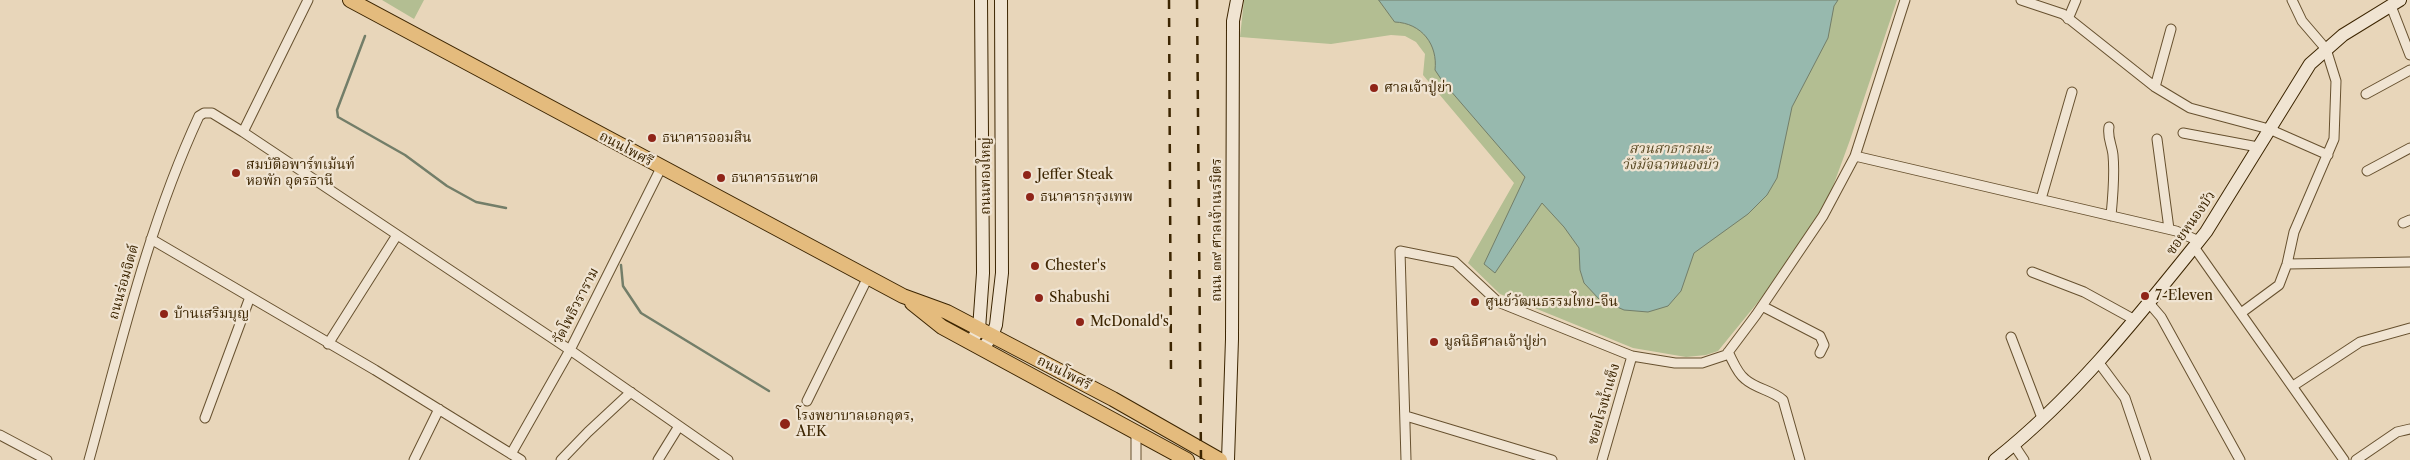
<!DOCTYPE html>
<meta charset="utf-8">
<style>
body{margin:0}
canvas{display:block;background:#e8d6ba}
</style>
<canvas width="2410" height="460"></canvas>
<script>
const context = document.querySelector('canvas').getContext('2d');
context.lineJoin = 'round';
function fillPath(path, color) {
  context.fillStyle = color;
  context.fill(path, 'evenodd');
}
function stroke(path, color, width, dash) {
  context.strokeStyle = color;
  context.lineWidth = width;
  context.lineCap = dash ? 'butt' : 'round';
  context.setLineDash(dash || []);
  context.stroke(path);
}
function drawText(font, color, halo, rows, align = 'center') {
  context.font = font + ' "Libre Caslon Text","Noto Serif Thai",serif';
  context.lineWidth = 4.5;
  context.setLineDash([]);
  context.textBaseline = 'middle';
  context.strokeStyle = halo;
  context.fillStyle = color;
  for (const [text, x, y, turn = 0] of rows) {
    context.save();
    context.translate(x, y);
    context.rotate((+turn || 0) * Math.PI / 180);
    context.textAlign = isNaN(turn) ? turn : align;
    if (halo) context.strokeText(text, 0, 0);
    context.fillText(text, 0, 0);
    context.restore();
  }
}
fillPath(new Path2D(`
 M382,0H424L414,19Z
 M1244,0H1897L1850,140L1832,189L1816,219L1767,291L1718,351L1706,355L1686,357L1633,348L1500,294L1468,263L1514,183L1423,75L1425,54L1416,42L1405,36L1391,35L1331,44L1240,37Z`), '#b3be92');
const water = new Path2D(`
 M1379,0H1838L1834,6L1828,38L1792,107L1777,178L1767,195L1748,214L1694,253L1681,291L1668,306L1648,312L1624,310L1599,299L1584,283L1580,270L1579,248L1564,227L1542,203L1495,273L1484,264L1525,177L1443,82L1435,70C1438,45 1422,23 1395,22Z`);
fillPath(water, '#97b9ae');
stroke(water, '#737e69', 1);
stroke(new Path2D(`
 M365,36L337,110L338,117L405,155L447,186L476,202L506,208
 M621,265L623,286L641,313L769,391`), '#737e69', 2.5);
const street = new Path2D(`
 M2021,0L2063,14L2155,87L2190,108L2269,129L2328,155
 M2391,6L2410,55
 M2068,19L2076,0
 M2155,87L2171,29
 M2366,94L2410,70
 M2109,127C2107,137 2112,145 2113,155C2115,175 2113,195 2111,216
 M243,132L308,0
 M2183,133L2258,147
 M2157,139L2169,229
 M1855,156L2176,231L2199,241
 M2367,171L2410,148
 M2041,199L2072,92
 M2403,223L2410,220
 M151,239L375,370L521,460
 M2194,247L2344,460
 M2287,264L2410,262
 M2032,272L2084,292L2135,320
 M2149,303L2161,317L2240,460
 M1762,306L1820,336L1824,345L1820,353
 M2241,313L2279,285L2287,264L2294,232L2334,139L2336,81L2326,49L2302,21L2292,0
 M2011,337L2042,418
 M328,344L397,235
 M1728,352C1733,361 1737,373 1745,379C1756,389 1772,390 1783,400L1800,460
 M2099,363L2125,398L2146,460
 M2293,386L2360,342L2410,328
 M807,401L868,277
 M1406,416L1552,460
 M205,418L250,297
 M0,435L47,460
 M2014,445L2024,460
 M511,454L570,350L661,168
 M89,460C121,344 148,226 199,116L204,113H212L243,132L570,350L728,460
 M414,460L439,409
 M561,460L588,432L631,392
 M658,460L679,426
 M1136,460V432
 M1406,460L1400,251L1455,262L1498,302L1632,356L1675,363H1702L1726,355L1756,315L1823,216L1855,156L1905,0
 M1602,460L1632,356
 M2356,460L2397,432L2410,429`);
const secondary = new Path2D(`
 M971,342L979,329L983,273L981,0
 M983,348L992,336L996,325L1002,273L1001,0
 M1228,460L1232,339L1233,21L1237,0
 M1995,460C2072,399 2133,323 2194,247L2206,232L2310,64L2343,35L2400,0`);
const primary = new Path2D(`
 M350,0L903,296L947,312L1113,399L1220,460
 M912,303L942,327L1187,460`);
stroke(street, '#67512f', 11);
stroke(secondary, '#3c2501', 14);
stroke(primary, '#3c2501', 16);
stroke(street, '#f0e4d2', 9);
stroke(secondary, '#f0e4d2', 12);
stroke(primary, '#e4bb7d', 14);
stroke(new Path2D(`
 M1169,0L1171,376
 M1197,0L1201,460`), '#3c2501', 2.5, [9, 9]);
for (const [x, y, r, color] of [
 [1374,88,5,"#8f2418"],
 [652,138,5,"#8f2418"],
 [236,173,5,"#8f2418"],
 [1027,175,5,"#8f2418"],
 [721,178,5,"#8f2418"],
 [1030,197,5,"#8f2418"],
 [1035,266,5,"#8f2418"],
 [2145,296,5,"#8f2418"],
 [1039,298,5,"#8f2418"],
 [1475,302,5,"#8f2418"],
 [164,314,5,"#8f2418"],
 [1080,322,5,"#8f2418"],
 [1434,342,5,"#8f2418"],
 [785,424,6,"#8f2418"]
]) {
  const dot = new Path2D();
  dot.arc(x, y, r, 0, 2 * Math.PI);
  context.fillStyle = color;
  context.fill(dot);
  stroke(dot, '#f0e4d2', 2);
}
drawText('14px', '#3c2501', '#f0e4d2', [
 ["ศาลเจ้าปู่ย่า",1384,88],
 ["ธนาคารออมสิน",662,138],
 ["สมบัติอพาร์ทเม้นท์",246,165],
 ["หอพัก อุดรธานี",246,181],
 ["Jeffer Steak",1037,175],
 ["ธนาคารธนชาต",731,178],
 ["ธนาคารกรุงเทพ",1040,197],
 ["Chester's",1045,266],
 ["7-Eleven",2155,296],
 ["Shabushi",1049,298],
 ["ศูนย์วัฒนธรรมไทย-จีน",1485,302],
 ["บ้านเสริมบุญ",174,314],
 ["McDonald's",1090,322],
 ["มูลนิธิศาลเจ้าปู่ย่า",1444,342],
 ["โรงพยาบาลเอกอุดร,",796,416],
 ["AEK",796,432]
], 'left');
drawText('14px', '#3c2501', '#f0e4d2', [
 ["ถนนโพศรี",626,149,28],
 ["ถนนทองใหญ่",986,176,-90],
 ["ซอยหนองบัว",2191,223,-55],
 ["ถนน ๓๙ ศาลเจ้าเนรมิตร",1217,230,-90],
 ["ถนนร่อมจิตต์",124,282,-74],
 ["วัดโพธิวราราม",576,306,-63],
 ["ถนนโพศรี",1064,373,27],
 ["ซอยโรงน้ำแข็ง",1604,404,-74]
]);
drawText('italic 14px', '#5a4b25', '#f0e4d2', [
 ["สวนสาธารณะ",1670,149],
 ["วังมัจฉาหนองบัว",1670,165]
]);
</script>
